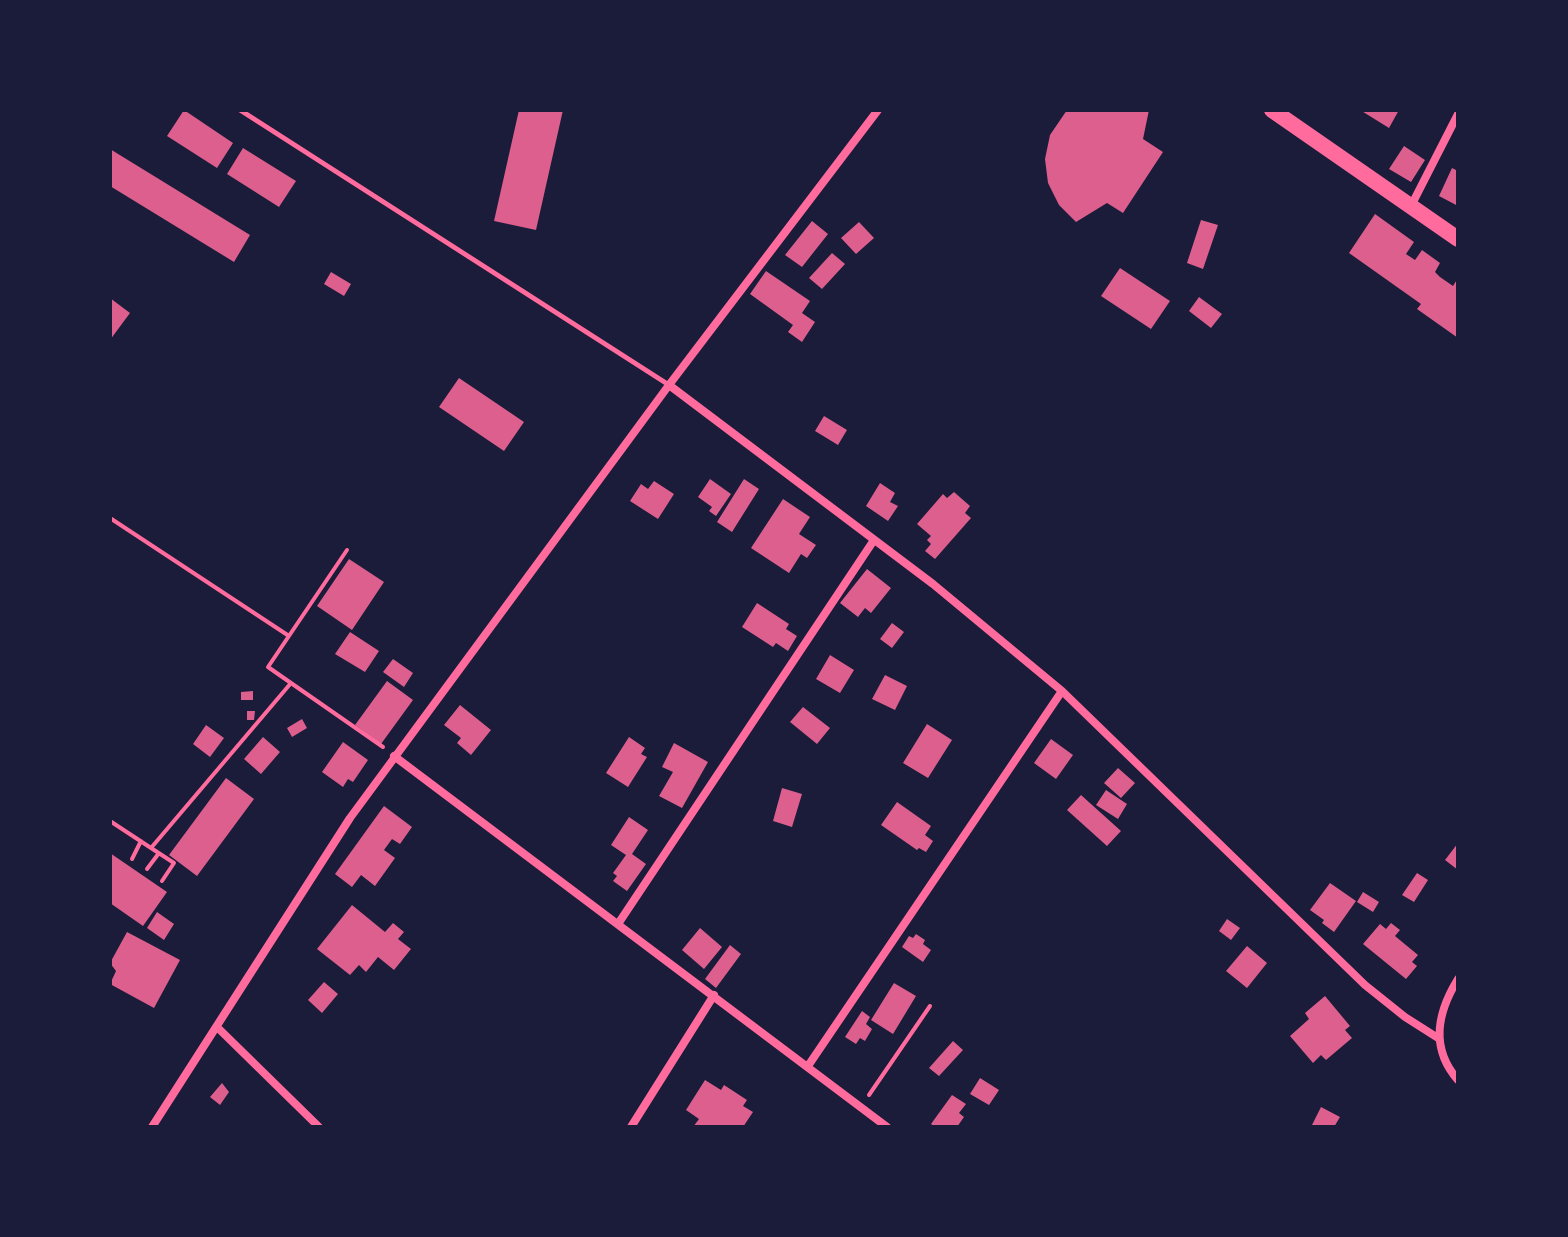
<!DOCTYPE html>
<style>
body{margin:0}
#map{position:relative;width:1568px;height:1237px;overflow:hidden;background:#1b1b3a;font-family:"Fira Sans Condensed",sans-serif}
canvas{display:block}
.frame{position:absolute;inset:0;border:112px solid #1b1b3a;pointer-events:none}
</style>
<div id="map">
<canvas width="1568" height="1237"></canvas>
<div class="frame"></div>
</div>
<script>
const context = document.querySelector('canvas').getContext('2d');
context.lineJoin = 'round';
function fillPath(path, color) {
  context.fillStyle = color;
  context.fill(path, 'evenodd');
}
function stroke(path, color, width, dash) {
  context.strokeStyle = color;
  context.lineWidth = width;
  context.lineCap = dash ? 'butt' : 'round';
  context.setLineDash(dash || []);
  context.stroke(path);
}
fillPath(new Path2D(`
 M184,110L233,143L217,168L167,136Z
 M519,110H563L536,230L494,221Z
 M1067,110H1149L1143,139L1163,152L1123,213L1107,203L1076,222L1059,205L1048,183L1045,159L1050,135Z
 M1360,110H1399L1389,128Z
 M1404,146L1425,160L1411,182L1389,169Z
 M243,148L296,181L279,207L227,174Z
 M110,149L250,235L234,262L110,186Z
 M1452,168L1458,171V206L1439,196Z
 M1375,214L1414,242L1406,254L1415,260L1422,250L1440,263L1435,272L1440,277L1453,286L1458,278V338L1417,309L1421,304L1349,253Z
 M1201,220L1218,225L1203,269L1187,263Z
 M812,221L828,234L802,267L785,255Z
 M859,222L874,238L856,254L841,238Z
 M832,253L845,264L822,289L809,278Z
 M1120,268L1170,301L1151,329L1101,296Z
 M766,271L810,301L802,313L815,322L802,342L788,332L793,325L750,294Z
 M331,272L351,284L344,296L324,284Z
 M1199,297L1222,314L1211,328L1189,311Z
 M110,298L130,313L110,340Z
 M459,378L524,422L504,451L439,407Z
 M824,416L847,430L838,445L815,431Z
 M710,479L731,494L716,516L709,511L712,507L698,497Z
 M744,479L759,489L732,532L717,522Z
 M654,481L674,494L658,519L630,501L641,484L648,489Z
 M880,483L895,493L890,502L898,506L888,521L866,506Z
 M954,492L970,506L965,513L971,518L935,559L925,551L931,544L927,540L931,536L917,524L943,494L947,498Z
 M783,499L810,517L799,534L816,545L807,558L801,554L789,573L751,548Z
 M349,559L384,582L352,630L317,606Z
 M867,569L891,588L871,613L865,608L858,617L840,603Z
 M757,603L789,624L786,629L797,636L788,651L776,643L773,647L742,627Z
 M892,623L904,632L892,648L880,639Z
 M350,632L379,651L365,672L335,654Z
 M830,655L854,670L840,693L816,679Z
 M393,659L413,673L404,687L383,672Z
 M885,675L907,686L895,710L872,699Z
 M387,681L413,700L381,744L355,725Z
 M253,691V700H241V692Z
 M460,705L491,730L471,755L457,743L461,738L444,725Z
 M803,707L830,728L817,744L790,722Z
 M247,711H255L254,720H247Z
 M302,719L307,728L292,737L287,728Z
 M927,724L952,740L928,778L903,763Z
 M206,725L224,738L210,757L193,744Z
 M263,737L280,752L261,774L244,759Z
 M629,737L645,748L641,754L647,757L628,787L606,773Z
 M1051,739L1073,755L1056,779L1034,763Z
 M343,742L368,760L353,782L348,779L343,787L322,772Z
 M674,743L708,762L682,808L659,796L673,772L662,767Z
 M1118,768L1135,783L1121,798L1104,783Z
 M226,778L254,799L197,876L169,855Z
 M782,788L802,794L792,827L773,821Z
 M1106,790L1127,804L1118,819L1096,805Z
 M1081,795L1121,831L1107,846L1067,810Z
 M897,802L931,826L925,835L933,841L926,852L919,848L917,850L881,825Z
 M384,806L412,827L400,844L392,839L384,850L395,858L375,886L361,875L352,887L335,874Z
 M629,817L648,830L632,854L646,864L627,891L613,881L617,876L613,873L626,855L611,845Z
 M1458,843V870L1445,860Z
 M110,853L167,892L143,926L110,903Z
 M1417,873L1428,880L1414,902L1402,895Z
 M1330,883L1356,901L1334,932L1322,923L1324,920L1310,910Z
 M1363,892L1379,902L1373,912L1357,902Z
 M352,905L385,932L393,923L404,932L398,939L411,949L394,970L378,957L366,972L359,965L350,975L317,949Z
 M157,912L174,924L164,940L147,928Z
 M1227,919L1240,928L1231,940L1219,931Z
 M1391,923L1400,930L1395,936L1418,955L1412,962L1417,966L1406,979L1363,944L1380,924L1386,929Z
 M700,928L722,947L704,969L682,950Z
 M127,932L180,960L154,1008L110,984L116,971L110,963Z
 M916,934L925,940L923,944L931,950L923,962L902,947L909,936L913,938Z
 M730,945L741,954L716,988L705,979Z
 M1247,946L1267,963L1247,988L1226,971Z
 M324,982L338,994L322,1013L308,1000Z
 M894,983L916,996L893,1034L871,1020Z
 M1325,996L1350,1026L1345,1030L1352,1038L1326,1060L1321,1055L1313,1063L1290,1036L1309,1019L1305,1013Z
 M862,1011L870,1017L866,1024L872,1029L865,1041L860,1038L856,1044L845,1037Z
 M953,1041L963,1050L939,1076L929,1068Z
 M980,1078L999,1090L989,1105L970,1094Z
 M705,1080L721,1090L724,1085L747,1100L743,1106L753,1112L743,1127H693L699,1119L686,1110Z
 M222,1083L229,1092L220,1105L210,1097Z
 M952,1095L966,1104L959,1113L964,1117L957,1127H935L931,1124Z
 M1321,1107L1340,1117L1334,1127H1311Z`), '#dd5f8e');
stroke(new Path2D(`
 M110,518L289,636
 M291,683L268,667L347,550
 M110,821L151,848L291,683L383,747
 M151,848L174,863L162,881
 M132,859L141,841
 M147,869L159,853
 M869,1095L930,1006`), '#ff6b9d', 4);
stroke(new Path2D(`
 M240,110L669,385`), '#ff6b9d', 5);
stroke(new Path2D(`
 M1411,206L1458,114
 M669,385L933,584L1062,691L1365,985L1405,1017L1438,1038
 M394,756L887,1127
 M618,924L874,540
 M1458,979C1437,1013 1430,1048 1458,1080
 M217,1027L319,1127
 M808,1066L1062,691
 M152,1127L350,818L669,385L878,110
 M631,1127L714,995`), '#ff6b9d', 8);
stroke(new Path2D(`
 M1272,110L1458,239`), '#ff6b9d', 16);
</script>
